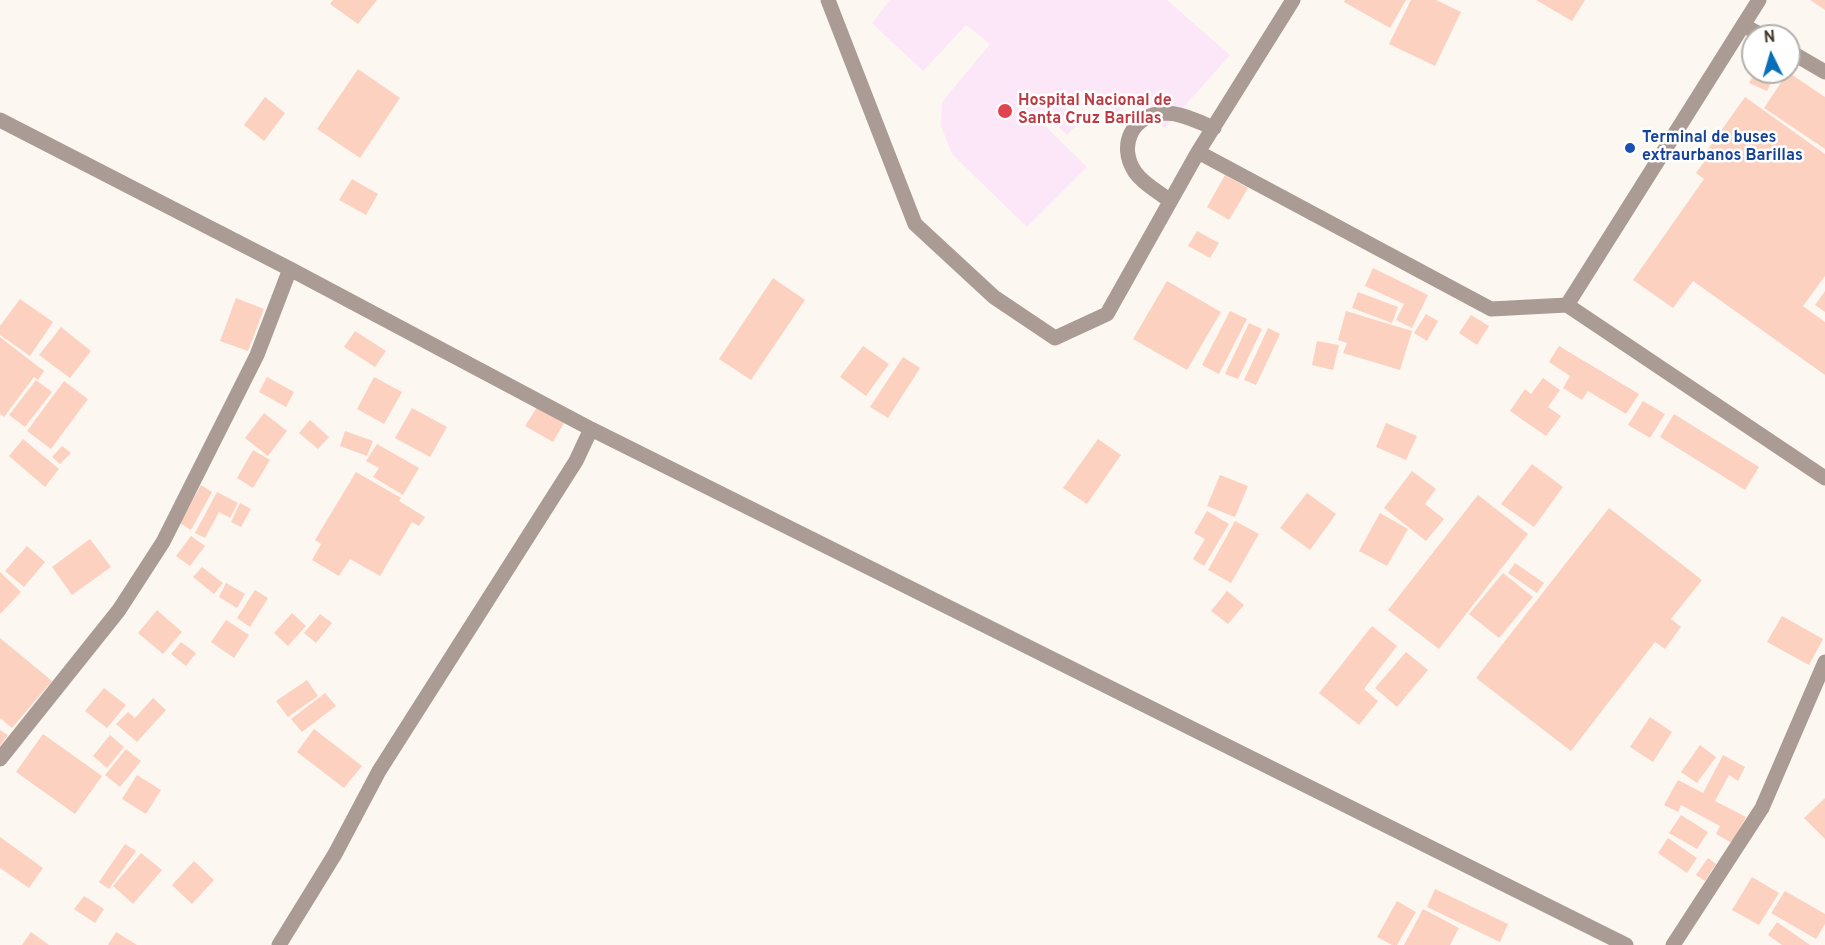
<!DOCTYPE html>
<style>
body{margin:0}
#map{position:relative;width:1825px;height:945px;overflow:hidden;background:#fcf7f1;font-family:Overpass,sans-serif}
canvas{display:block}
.north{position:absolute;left:1741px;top:24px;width:60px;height:60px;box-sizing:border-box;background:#fff;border:2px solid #b3afab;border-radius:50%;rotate:355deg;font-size:16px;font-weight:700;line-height:24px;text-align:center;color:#41382c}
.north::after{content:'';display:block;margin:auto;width:21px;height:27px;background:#076eba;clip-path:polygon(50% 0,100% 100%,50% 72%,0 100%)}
</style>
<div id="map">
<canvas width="1825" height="945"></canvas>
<div class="north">N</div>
</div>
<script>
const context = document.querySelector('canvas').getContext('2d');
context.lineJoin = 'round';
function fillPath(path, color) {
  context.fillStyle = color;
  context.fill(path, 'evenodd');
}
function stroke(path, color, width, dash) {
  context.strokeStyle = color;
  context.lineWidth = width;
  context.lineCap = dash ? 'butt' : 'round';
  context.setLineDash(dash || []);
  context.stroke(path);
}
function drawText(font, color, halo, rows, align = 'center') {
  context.font = font + ' Overpass,sans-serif';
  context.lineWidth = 5;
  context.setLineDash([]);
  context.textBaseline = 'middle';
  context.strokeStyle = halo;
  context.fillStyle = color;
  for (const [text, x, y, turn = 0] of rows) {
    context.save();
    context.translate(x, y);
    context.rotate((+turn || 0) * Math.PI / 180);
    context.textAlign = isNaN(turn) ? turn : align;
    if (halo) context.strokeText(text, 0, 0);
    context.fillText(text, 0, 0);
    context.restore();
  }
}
fillPath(new Path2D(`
 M890,0H1167L1230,55L1165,128L1132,98L1116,115L1065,92L1064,106L1080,122L1067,135L1047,116L1041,122L1087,167L1027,227L952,154L941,126L942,102L990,44L966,25L923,71L872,23Z`), '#fbe7f7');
fillPath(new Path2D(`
 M333,0H377L358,24L330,4Z
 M1345,0H1406L1390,28L1344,2Z
 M1411,0H1436L1461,12L1435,66L1389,44Z
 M1536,0H1585L1572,21Z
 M1810,0H1825V10Z
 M358,69L400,98L360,158L317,129Z
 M1755,72H1776L1767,91L1749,83Z
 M1788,72L1825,97V149L1764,108Z
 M265,97L285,113L264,141L244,125Z
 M1745,97L1825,154V276L1803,306L1825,322V375L1693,281L1673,308L1633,280L1704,179L1696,173L1709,155L1706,152Z
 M1225,175L1248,188L1229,220L1207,207Z
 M352,179L378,194L366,215L339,200Z
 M1197,231L1219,243L1210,258L1188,246Z
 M1373,268L1428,295L1412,328L1396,320L1404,304L1365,286Z
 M773,278L805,300L751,380L719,359Z
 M1167,281L1221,312L1187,370L1133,339Z
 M1825,291V312L1815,305Z
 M1358,292L1398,307L1392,323L1352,308Z
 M236,298L264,309L248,351L220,341Z
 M20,299L53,322L30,356L0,335V326Z
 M1230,311L1247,319L1219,374L1202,365Z
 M1346,311L1412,331L1400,370L1343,353L1347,343L1338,340Z
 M1426,314L1438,321L1427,341L1414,333Z
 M1471,315L1489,326L1477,345L1459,333Z
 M1249,323L1262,329L1238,379L1225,374Z
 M61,327L91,351L70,378L39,355Z
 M1268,328L1280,334L1256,385L1244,380Z
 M355,331L386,351L375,367L344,347Z
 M0,337L44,371L38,380L34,377L4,417L0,414Z
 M1317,341L1339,345L1333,370L1312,365Z
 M863,346L889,364L866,396L840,377Z
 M1559,346L1639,394L1626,414L1588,391L1582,400L1563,388L1570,376L1549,362Z
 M903,357L920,368L888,418L870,407Z
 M267,377L294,392L286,407L259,392Z
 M374,377L402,392L384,424L357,409Z
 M1543,378L1560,390L1548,407L1561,416L1546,436L1510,411L1525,389L1531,394Z
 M36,380L52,392L25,427L9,415Z
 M64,381L88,399L51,449L27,431Z
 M1643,401L1665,414L1650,438L1628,425Z
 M537,407L564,423L553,442L525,426Z
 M412,408L447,427L430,457L395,438Z
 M264,413L287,431L268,456L245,438Z
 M1674,414L1759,467L1745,490L1660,437Z
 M310,420L329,437L318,449L299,433Z
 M1386,423L1417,436L1406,460L1376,447Z
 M345,431L373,441L367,456L340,446Z
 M23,439L59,469L45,487L9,456Z
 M1098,439L1121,455L1087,504L1063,488Z
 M377,444L419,468L403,495L373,477L379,468L366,461Z
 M62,446L71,453L60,464L52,457Z
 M253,450L270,460L253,488L237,478Z
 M1532,464L1563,487L1534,527L1501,504Z
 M1412,471L1436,489L1425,504L1444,519L1426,541L1384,508Z
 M356,472L401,498L399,501L425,517L419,526L412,522L380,576L350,559L339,576L312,560L321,544L315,540Z
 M1220,475L1248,486L1235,517L1207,506Z
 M201,485L212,492L191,530L180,523Z
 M217,492L238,503L230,518L219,512L205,538L195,533Z
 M1307,493L1336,514L1310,550L1280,528Z
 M1478,495L1528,534L1439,649L1388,610Z
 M240,503L251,509L241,527L231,522Z
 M1609,508L1702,580L1671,619L1681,627L1665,649L1655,642L1571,751L1476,678Z
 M1207,511L1229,524L1204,566L1193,559L1205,539L1194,533Z
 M1380,513L1408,529L1387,566L1359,551Z
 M1235,521L1259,534L1231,583L1208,570Z
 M191,536L205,546L190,566L176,556Z
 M90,539L111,567L72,595L52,567Z
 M27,546L45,562L24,587L5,571Z
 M1515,563L1544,583L1537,593L1508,573Z
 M202,567L223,583L214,594L193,577Z
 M0,572L21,592L0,614Z
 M1503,573L1533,597L1499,638L1469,614Z
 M226,583L245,594L237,608L219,597Z
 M255,590L268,598L250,627L237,618Z
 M1227,591L1244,605L1228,624L1211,611Z
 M157,610L182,632L163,654L138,633Z
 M292,613L306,626L288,646L274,633Z
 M320,614L332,623L316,643L304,633Z
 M1782,616L1823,639L1809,665L1767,642Z
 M226,620L249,635L234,658L211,642Z
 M1372,626L1397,646L1364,689L1378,701L1359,725L1319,693Z
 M0,638L52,681L12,728L0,718Z
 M181,642L196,653L186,666L171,654Z
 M1406,652L1428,670L1397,707L1375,688Z
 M307,680L318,696L288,717L276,701Z
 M104,688L126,705L107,728L85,711Z
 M325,693L336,706L302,732L291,719Z
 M153,698L166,710L137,742L116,724L128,712L135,718Z
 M1650,717L1672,732L1653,762L1630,747Z
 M314,729L362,766L344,788L297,752Z
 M0,730L8,735L0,746Z
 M43,734L102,776L75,814L16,772Z
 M110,735L124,747L107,768L93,756Z
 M1700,745L1716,757L1697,783L1681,772Z
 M126,749L141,761L120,787L105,775Z
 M1723,755L1745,767L1738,781L1729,775L1715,801L1746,817L1732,843L1716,834L1720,826L1681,805L1678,812L1664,805L1678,780L1703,793Z
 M137,775L161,790L146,814L122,799Z
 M1825,798V839L1804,818Z
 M1681,815L1708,832L1697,849L1669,833Z
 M0,837L43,868L29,888L0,868Z
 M1668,838L1697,858L1687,873L1658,853Z
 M125,844L136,851L109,889L99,882Z
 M141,853L162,870L133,904L113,886Z
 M1708,858L1716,864L1705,881L1696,875Z
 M194,861L214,880L192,904L172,885Z
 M1752,877L1779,893L1759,925L1732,910Z
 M1435,889L1508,924L1500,942L1427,907Z
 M1785,891L1825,914V924L1816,939L1771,913Z
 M84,896L104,909L95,923L74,909Z
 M1397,901L1416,912L1397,945H1392L1377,937Z
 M1423,909L1459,928L1450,945H1404Z
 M1777,922L1810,945H1782L1768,935Z
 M31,932L49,945H22Z
 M116,932L137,945H108Z`), '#fcd1c0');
stroke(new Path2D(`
 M828,0L915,224L994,297L1055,338L1107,314L1198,152L1293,0
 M1743,25L1763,36
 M1789,51L1825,72
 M0,120L290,269L591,429L1626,945
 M1198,152L1491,309L1567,305L1825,478
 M1170,201C1159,192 1143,184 1135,172C1117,145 1133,114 1165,113C1181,113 1199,122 1214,128
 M1567,305L1759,0
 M0,759L119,610L163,542L257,355L290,269
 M279,945L335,854L379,771L576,461L591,429
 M1673,945L1762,808L1825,662`), '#aa9b94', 15);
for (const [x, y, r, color] of [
 [1005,111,8,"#e0444e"],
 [1630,148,6,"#1a4fb4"]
]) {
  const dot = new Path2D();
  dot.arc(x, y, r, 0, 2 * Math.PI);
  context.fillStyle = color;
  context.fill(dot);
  stroke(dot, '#fff', 2);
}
drawText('bold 16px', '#be3a42', '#fff', [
 ["Hospital Nacional de",1018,102],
 ["Santa Cruz Barillas",1018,120]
], 'left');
drawText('bold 16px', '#164399', '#fff', [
 ["Terminal de buses",1642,139],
 ["extraurbanos Barillas",1642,157]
], 'left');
</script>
